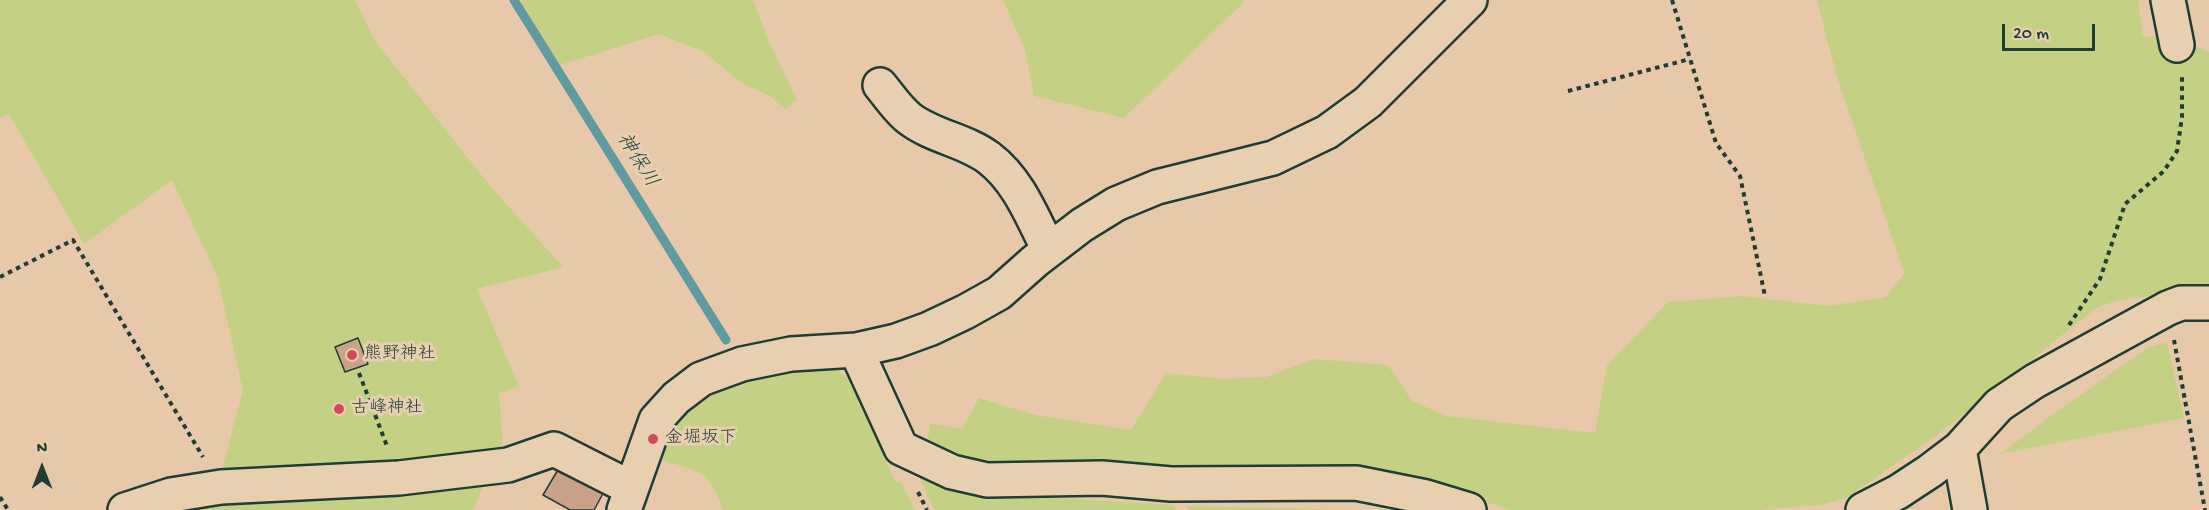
<!DOCTYPE html>
<meta charset="utf-8">
<style>
body{margin:0}
#map{position:relative;width:2209px;height:510px;overflow:hidden;background:#e7c9aa;font-family:"Gochi Hand",sans-serif}
canvas{display:block}
.north{position:absolute;left:12px;top:438px;width:60px;height:60px;-webkit-text-stroke:4px #e8cfb0;paint-order:stroke;rotate:0deg;font-size:16px;font-weight:700;line-height:24px;text-align:center;color:#1f3d34}
.north::after{content:'';display:block;margin:auto;width:21px;height:27px;background:#1f3d34;clip-path:polygon(50% 0,100% 100%,50% 72%,0 100%)}
.scale{position:absolute;left:2002px;top:24px;width:93px;height:27px;box-sizing:border-box;border:3px solid #1f3d34;border-top:0;padding-left:8px;font-size:18px;line-height:21px;white-space:nowrap;color:#1f3d34;-webkit-text-stroke:4px #e8cfb0;paint-order:stroke}
</style>
<div id="map">
<canvas width="2209" height="510"></canvas>
<div class="north">N</div>
<div class="scale">20 m</div>
</div>
<script>
const context = document.querySelector('canvas').getContext('2d');
context.lineJoin = 'round';
function fillPath(path, color) {
  context.fillStyle = color;
  context.fill(path, 'evenodd');
}
function stroke(path, color, width, dash) {
  context.strokeStyle = color;
  context.lineWidth = width;
  context.lineCap = dash ? 'butt' : 'round';
  context.setLineDash(dash || []);
  context.stroke(path);
}
function drawText(font, color, halo, rows, align = 'center') {
  context.font = font + ' "Gochi Hand","Klee One",sans-serif';
  context.lineWidth = 6;
  context.setLineDash([]);
  context.textBaseline = 'middle';
  context.strokeStyle = halo;
  context.fillStyle = color;
  for (const [text, x, y, turn = 0] of rows) {
    context.save();
    context.translate(x, y);
    context.rotate((+turn || 0) * Math.PI / 180);
    context.textAlign = isNaN(turn) ? turn : align;
    if (halo) context.strokeText(text, 0, 0);
    context.fillText(text, 0, 0);
    context.restore();
  }
}
fillPath(new Path2D(`
 M0,0H355L375,41L491,187L563,267L477,289L519,386L499,393L504,461L221,473L243,390L217,276L172,180L84,244L9,114L0,118Z
 M520,0H753L769,42L797,100L786,109L768,95L742,83L704,52L659,34L560,65Z
 M1003,0H1244L1242,4L1124,118L1034,96L1025,50Z
 M1817,0H2138L2143,37L2172,35L2209,52V294C2172,296 2130,292 2095,309L1937,435L1846,498L1820,505L1762,510H1510L1411,477L1325,467L1165,471L985,464L943,456L928,439L930,423L962,429L979,398L1035,415L1131,430L1166,373L1222,379L1266,377L1314,359L1388,365L1412,401L1447,416L1595,433L1607,365L1668,302L1743,296L1827,306L1886,297L1904,273L1836,74Z
 M2167,342L2184,418L2000,454L2052,415L2147,348Z
 M831,366L848,378L896,483L901,481L915,510H723C710,469 698,471 661,460C666,447 673,422 681,412C710,378 788,372 831,366Z
 M917,472L990,494L1174,505L1176,510H934Z
 M487,477L473,510H177L224,493Z
 M1186,506L1362,510H1363H1188Z`), '#c4d184');
stroke(new Path2D(`
 M514,0L726,340`), '#609ba1', 9);
const building = new Path2D(`
 M358,338L368,364L345,372L335,347Z
 M562,463L606,488L594,510H570L543,495Z`);
fillPath(building, '#caa288');
stroke(building, '#1f3d34', 1.5);
const minor = new Path2D(`
 M2168,0L2177,45
 M880,85C889,96 899,111 910,119C934,137 965,140 989,158C1019,181 1032,217 1049,250
 M856,350L901,448L952,472L987,480L1102,478L1171,484L1356,483L1426,497L1469,510
 M1959,449L1970,510
 M125,510L171,495L221,487L399,478L508,465L554,449L631,488
 M624,510L656,420L676,398L701,379L742,364L791,354L856,350L896,341L929,329L965,312L999,293L1035,261L1082,225L1116,204L1157,187L1273,158L1327,132L1368,102L1470,0
 M1863,510L1898,492L1930,471L1959,449L1999,405L2035,381L2168,308L2181,303H2209`);
stroke(minor, '#1f3d34', 38);
stroke(new Path2D(`
 M1672,0L1716,143L1740,176L1765,296
 M1568,91L1690,59
 M0,277L73,240L203,457
 M2069,325L2100,279L2125,204L2164,171L2177,151L2182,117V77
 M2174,340L2205,510
 M359,373L387,446
 M918,492L927,510
 M0,497L8,510`), '#1f3d34', 4, [4.5, 4.5]);
stroke(minor, '#e8cfb0', 33);
for (const [x, y, r, color] of [
 [352,355,6,"#d1495b"],
 [339,409,6,"#d1495b"],
 [653,439,6,"#d1495b"]
]) {
  const dot = new Path2D();
  dot.arc(x, y, r, 0, 2 * Math.PI);
  context.fillStyle = color;
  context.fill(dot);
  stroke(dot, '#e8cfb0', 2);
}
drawText('18px', '#1f3d34', '#e8cfb0', [
 ["熊野神社",364,355],
 ["古峰神社",351,409],
 ["金堀坂下",665,439]
], 'left');
drawText('italic 20px', '#24453d', '#e8cfb0', [
 ["神保川",636,161,58]
]);
</script>
